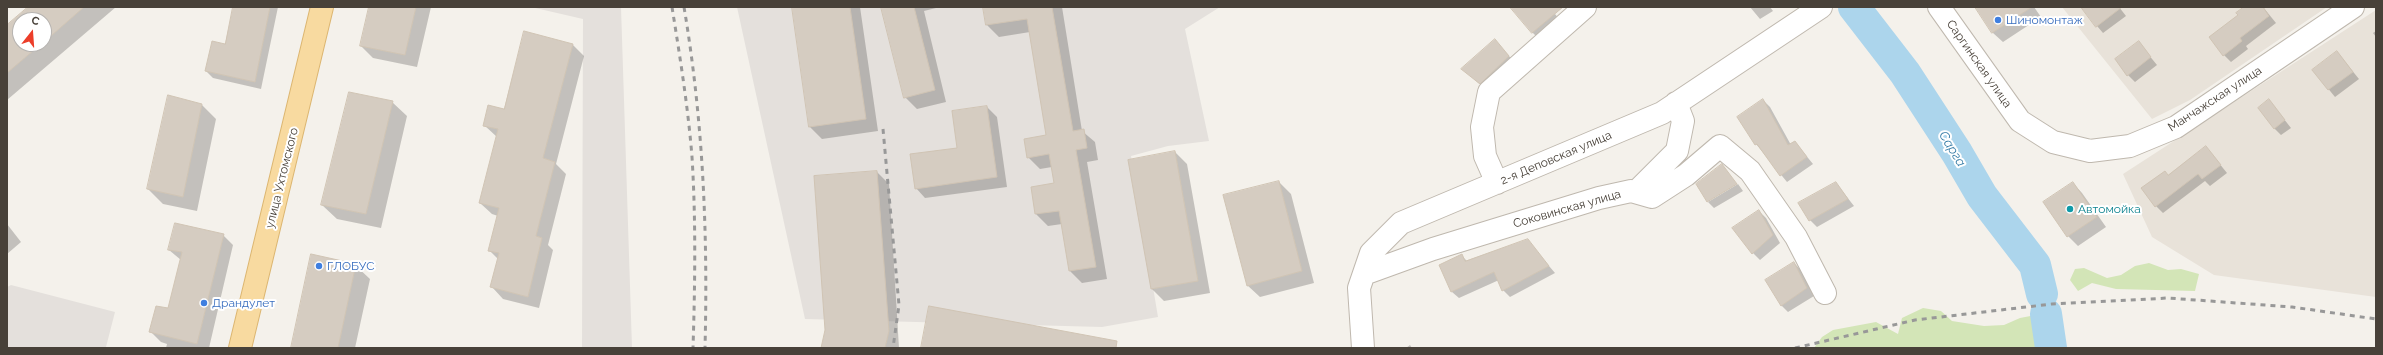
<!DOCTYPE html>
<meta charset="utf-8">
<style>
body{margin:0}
#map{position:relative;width:2383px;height:355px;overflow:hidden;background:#f4f1eb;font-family:Raleway,sans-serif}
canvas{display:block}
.frame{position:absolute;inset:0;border:8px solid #484139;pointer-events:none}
.north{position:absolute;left:12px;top:12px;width:40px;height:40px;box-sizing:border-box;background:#fff;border:1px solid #b6b3b0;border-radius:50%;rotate:17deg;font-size:11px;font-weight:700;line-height:16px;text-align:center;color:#484139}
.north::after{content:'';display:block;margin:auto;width:14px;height:18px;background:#ec3e2a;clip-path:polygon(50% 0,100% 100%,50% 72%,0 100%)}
</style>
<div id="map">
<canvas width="2383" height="355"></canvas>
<div class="frame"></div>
<div class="north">С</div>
</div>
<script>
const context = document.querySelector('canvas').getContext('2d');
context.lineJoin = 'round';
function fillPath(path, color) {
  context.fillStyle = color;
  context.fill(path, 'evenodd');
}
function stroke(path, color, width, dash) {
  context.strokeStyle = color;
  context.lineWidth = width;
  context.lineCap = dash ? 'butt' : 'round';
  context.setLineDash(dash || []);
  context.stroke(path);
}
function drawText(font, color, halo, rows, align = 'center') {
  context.font = font + ' Raleway,sans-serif';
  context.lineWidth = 4;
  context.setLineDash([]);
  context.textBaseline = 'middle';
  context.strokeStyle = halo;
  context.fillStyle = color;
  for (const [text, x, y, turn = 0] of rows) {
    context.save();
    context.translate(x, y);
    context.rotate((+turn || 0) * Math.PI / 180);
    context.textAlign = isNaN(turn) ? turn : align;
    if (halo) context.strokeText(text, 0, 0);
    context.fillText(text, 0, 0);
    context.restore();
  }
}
fillPath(new Path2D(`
 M2062,7H2327L2190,100L2152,119Z
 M2376,10V297L2214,275L2152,237L2123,174Z`), '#e8e2d9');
fillPath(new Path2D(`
 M531,7H621L632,348H582L583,19Z
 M737,7H1220L1185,29L1209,141L1168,146L1131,156L1158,317L1102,327L805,319Z
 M11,285L115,312L106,347L7,348V287Z`), '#e4e0dc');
fillPath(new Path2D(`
 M2149,263L2168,270L2181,269L2199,274L2195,291L2116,289L2092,283L2078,291L2070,280L2075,269L2084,268L2107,278L2121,275L2135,266Z
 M1923,308L1941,311L1952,321L1984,326L2004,325L2020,318L2041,314L2050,319L2056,348H1814L1822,337L1833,330L1876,322L1898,334L1902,318Z`), '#d3e5b7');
fillPath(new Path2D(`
 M30,7H116L7,100V26ZM20,20H44V44H20Z
 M234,7H278L261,89L213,78L206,71L226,45Z
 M370,7H431L417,67L373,58L361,46Z
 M793,7H860L878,131L822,139L810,127Z
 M882,7H940L924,11L946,102L917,109L905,97Z
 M984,7H1062L1082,131L1095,142L1098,160L1087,162L1107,279L1082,283L1070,271L1062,224L1048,226L1036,214L1032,188L1055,184L1052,167L1040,169L1028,157L1047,136L1030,32L999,37L987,25Z
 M1523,7H1549L1561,21L1539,39L1532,32Z
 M1750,7H1770L1773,11L1760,19Z
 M1976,7H2034L2041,17L2003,42L1993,33Z
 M2081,7H2119L2126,16L2103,33Z
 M2246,7H2263L2276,23L2246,46L2248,49L2231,62L2224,55L2240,15Z
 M2376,31V37L2373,33Z
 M1495,41L1523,71L1495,98L1463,69Z
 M2139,43L2157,65L2135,82L2128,75Z
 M572,44L584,56L556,164L566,174L548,245L553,250L539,308L503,299L492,287L498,259L489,250L498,216L492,214L480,203L497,137L484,125L504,110Z
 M2337,52L2359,79L2335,97L2313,70Z
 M1763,100L1770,107L1791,145L1795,142L1813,164L1787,182L1756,144Z
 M2269,100L2291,128L2281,135L2274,128Z
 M392,102L407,116L381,228L337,219L322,205Z
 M202,105L216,119L197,211L163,204L148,189Z
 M987,107L997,117L1007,187L925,198L916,188L958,148Z
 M2206,147L2227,173L2210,186L2205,181L2163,213L2156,206L2168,176Z
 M1175,152L1187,164L1210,293L1164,301L1152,289L1129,160Z
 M877,172L889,184L899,348H822Z
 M1279,182L1291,194L1314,283L1260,297L1247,285Z
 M1836,183L1854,206L1817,227L1810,220Z
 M2073,183L2082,193L2106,227L2078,246L2068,236Z
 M1738,184L1743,191L1714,208L1708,202Z
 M1759,211L1766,218L1780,243L1760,260L1753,253Z
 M7,224L21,242L7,254Z
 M223,235L233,245L209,348H166L167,344L161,342L151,332L169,309L181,260L169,250Z
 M1527,240L1555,273L1510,297L1503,290L1499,280L1459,298L1452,292L1462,256L1468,262Z
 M1794,263L1801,270L1814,296L1788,312L1781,305Z
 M355,265L370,279L355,348H292Z
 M1410,345L1412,348H1406Z`), '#0003');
stroke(new Path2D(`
 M1854,7L1905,73L1957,153L1982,196L2035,265L2042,294
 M2046,314L2051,348`), '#acd5ec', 32);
const building = new Path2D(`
 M28,7H84L44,42V20H20V44H41L7,73V25Z
 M233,7H270L255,82L205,71L212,41L225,44Z
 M369,7H416L405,55L360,46Z
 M792,7H850L866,119L809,127Z
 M881,7H914L935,90L904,98Z
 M983,7H1052L1073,131L1084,129L1087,148L1076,150L1096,267L1069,271L1059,211L1035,214L1031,187L1054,183L1049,154L1027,158L1024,139L1046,135L1027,19L986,25Z
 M1510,7H1563L1532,33Z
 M1975,7H2032L1992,33Z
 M2081,7H2122L2096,27Z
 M2244,7H2263L2269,16L2240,38L2242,41L2223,56L2209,37L2238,15L2236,13Z
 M524,31L573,44L543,158L555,162L536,236L542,238L528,297L490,287L499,253L488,251L499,208L479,203L498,129L483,126L488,105L504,109Z
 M1495,39L1509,56L1480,84L1461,69Z
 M2139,41L2151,57L2127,76L2115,59Z
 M2337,51L2353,72L2328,90L2312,70Z
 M349,92L393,101L366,214L321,205Z
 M168,95L202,104L183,197L147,189Z
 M1763,99L1788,145L1795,141L1807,157L1780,176L1757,144L1755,145L1737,117Z
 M2269,99L2285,120L2274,129L2258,108Z
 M987,106L997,177L915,189L910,154L957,148L952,111Z
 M2206,146L2221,165L2202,179L2198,174L2155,207L2141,188L2165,171L2168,175Z
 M1175,151L1198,281L1151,289L1128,160Z
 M1722,164L1737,184L1707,202L1696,184Z
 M877,171L889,331L885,348H821L825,330L814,176Z
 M1279,181L1302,271L1247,286L1223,195Z
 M1836,182L1848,199L1809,221L1798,203Z
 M2073,182L2097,217L2067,237L2043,202Z
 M1759,210L1773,235L1752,254L1732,228Z
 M175,223L224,234L197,344L149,332L156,306L168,308L182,252L168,250Z
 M1528,239L1549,266L1502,291L1494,272L1451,292L1439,265L1462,254L1465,261Z
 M311,254L356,264L338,348H291Z
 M1794,262L1807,288L1781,306L1765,280Z
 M929,306L1117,341L1116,348H921Z`);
fillPath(building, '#d5ccc1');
stroke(building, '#d0c4b4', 1);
const minor = new Path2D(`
 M1939,7L2020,121L2053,142L2090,151L2130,146L2176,127L2353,7
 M1497,183L1485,156L1482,127L1489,92L1585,7
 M1636,192L1677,151L1683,121L1676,103
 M1364,274L1433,249L1599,198L1631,191L1652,197L1686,175L1720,146L1750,171L1796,237L1825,293
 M1363,348L1359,288L1371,253L1401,223L1662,113L1821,7`);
const major = new Path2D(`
 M240,348L322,7`);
stroke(minor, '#bfb8ae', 24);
stroke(major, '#dcb671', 24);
stroke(minor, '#fff', 22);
stroke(major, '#f8daa0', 22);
stroke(new Path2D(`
 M672,7C680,57 688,107 692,157C696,221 695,285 693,348
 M684,7C703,120 708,233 705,348
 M883,129L899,305L893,348
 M1795,348L1915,320L2052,304L2168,298L2292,307L2376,319`), '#989898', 3, [5, 5]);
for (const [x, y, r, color] of [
 [1998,20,4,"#3f7fe0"],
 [2070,209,4,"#0f9aa8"],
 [319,266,4,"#3f7fe0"],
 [204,303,4,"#3f7fe0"]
]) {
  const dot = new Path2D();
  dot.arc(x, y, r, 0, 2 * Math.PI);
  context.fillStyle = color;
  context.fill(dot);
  stroke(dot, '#fff', 1.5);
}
drawText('12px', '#366cbe', '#fff', [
 ["Шиномонтаж",2006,20],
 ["ГЛОБУС",327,266],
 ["Драндулет",212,303]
], 'left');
drawText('12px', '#484139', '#fff', [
 ["Саргинская улица",1979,64,55],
 ["Манчажская улица",2215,99,-33],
 ["2-я Деповская улица",1556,158,-23],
 ["улица Ухтомского",282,178,-76],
 ["Соковинская улица",1567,209,-16]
]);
drawText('12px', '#0d838f', '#fff', [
 ["Автомойка",2078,209]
], 'left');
drawText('italic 13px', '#367ca6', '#fff', [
 ["Сарга",1952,149,58]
]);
</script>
